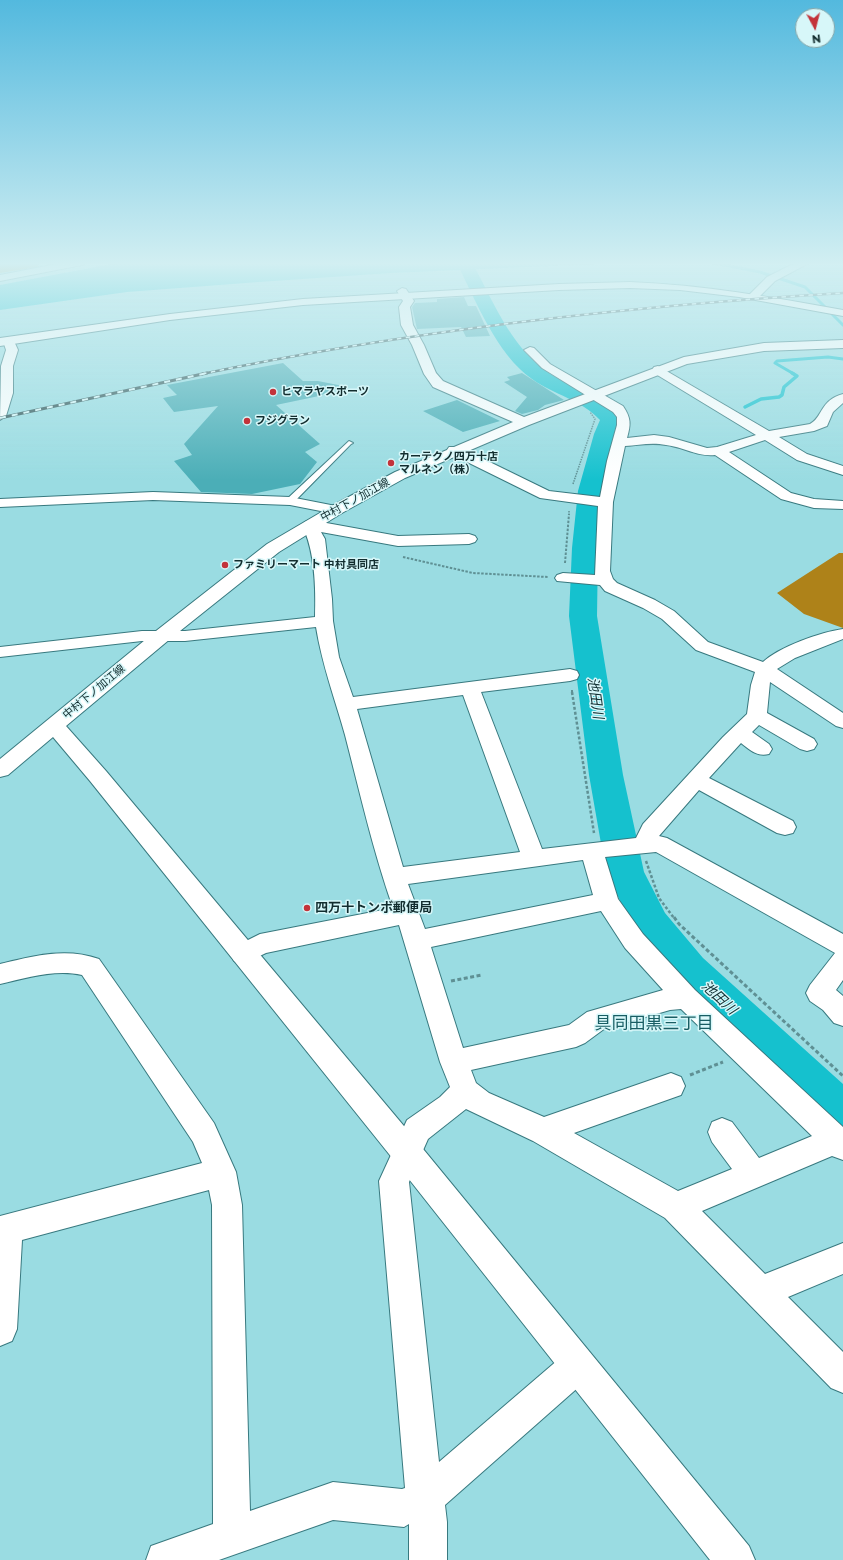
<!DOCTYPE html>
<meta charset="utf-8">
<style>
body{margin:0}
#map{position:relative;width:843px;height:1560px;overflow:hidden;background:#9adce2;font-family:Montserrat,sans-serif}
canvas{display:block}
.north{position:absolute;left:795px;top:8px;width:40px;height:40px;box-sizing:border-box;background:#d7f7f9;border:1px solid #88a6a8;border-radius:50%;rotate:173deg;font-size:11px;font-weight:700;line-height:16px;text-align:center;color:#122d2f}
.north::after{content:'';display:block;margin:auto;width:14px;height:18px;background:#c3333a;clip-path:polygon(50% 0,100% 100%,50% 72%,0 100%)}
</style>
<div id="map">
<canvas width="843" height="1560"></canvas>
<div class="north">N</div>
</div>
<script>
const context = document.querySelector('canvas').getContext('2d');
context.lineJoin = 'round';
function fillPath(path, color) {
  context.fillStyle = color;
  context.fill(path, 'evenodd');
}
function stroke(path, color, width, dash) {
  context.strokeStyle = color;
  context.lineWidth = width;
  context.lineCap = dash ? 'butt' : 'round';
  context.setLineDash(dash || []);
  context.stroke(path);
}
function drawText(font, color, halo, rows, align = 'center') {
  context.font = font + ' Montserrat,"Noto Sans JP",sans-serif';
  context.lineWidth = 3;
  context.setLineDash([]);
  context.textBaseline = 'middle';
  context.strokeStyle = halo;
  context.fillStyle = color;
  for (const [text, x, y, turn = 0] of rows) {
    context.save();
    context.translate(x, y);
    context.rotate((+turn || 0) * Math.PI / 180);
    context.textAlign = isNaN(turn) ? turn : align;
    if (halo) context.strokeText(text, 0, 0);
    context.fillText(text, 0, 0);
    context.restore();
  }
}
fillPath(new Path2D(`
 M0,262H38L39,267L0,273Z
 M839,553H843V628L804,614L777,593Z`), '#ae8219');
fillPath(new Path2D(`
 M143,262H643L391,273L259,282L127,292L0,310V285L106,265Z`), '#15c1ce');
stroke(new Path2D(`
 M709,262L760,272L805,287L843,325
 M794,374L775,363L777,361L828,357L843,359`), '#15c1ce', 3);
stroke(new Path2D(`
 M745,407L761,399L779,397L782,395L784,387L797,376L792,373`), '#15c1ce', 3.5);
fillPath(new Path2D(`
 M456,262H472C492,299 510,345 545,370C569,389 603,392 621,419L616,434L602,491L598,548L597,616L623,775L644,872L665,913L703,958L843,1084V1135L827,1129L675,982L637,935L606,872L589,775L569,616L572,548L578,491L594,434L600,420C582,400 554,395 532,379C496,354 476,300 456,262Z`), '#15c1ce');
fillPath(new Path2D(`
 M464,297L468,306H476L490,336L466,337L461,327L417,329L412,307L415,303L437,302V299Z
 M283,363L303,381H318L343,386L319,396L276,405L320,444L305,452L317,462L300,484L252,494L201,492L174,461L192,455L184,444L218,406L174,412L163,398L177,395L167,385Z
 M522,373L564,400L545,405L538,410L522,414L515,411L527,397L504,382L510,380L507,377Z
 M457,400L500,421L463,432L423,411Z`), '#4baeb7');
const lane = new Path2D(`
 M349,441L353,443L351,444L293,503H287V499Z`);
const street = new Path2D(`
 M67,262H87L82,265L0,281V275Z
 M9,338L13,339L18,350L13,366V393L6,416L0,420L1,366L6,350L3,341Z
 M530,347L534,348L550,364L623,406C631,418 631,424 627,438L654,435L669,437L707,448L717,447L756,435L654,373L652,370L654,367L658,366L769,431L810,424C823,417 820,400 843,394V403L833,412L827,426L814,431L779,437L807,454L843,466V475L797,460L765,440L729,452L791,493L814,499L843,501V509L814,508L781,499L715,455C698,457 683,447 666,445C652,442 639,445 625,446L613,502L610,571L613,579L617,583L655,600L674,611L708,642L763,662C779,647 821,632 843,629V639L795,658L777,669L843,713V728L836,726L770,682L767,713L814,739L817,744L814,749L807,751L800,749L759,725L752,732L769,744L772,749L769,754C757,757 750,750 741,743L709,778L793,821L796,827L793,833L785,835L777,833L699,790L659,836L667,838L843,934V980L836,990L843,996V1026L834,1023L823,1010L810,1001L806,993L810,985L835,953L656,852L605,857L618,899L643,934L695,990L843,1127V1160L832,1156L702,1211L765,1274L843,1243V1274L788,1297L843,1352V1393L831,1388L665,1218L533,1141L466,1109L428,1139L409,1182L439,1462L566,1353L578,1348L590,1353L595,1365L590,1377L445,1505L447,1522V1560H409V1524L404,1527L333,1520L219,1560H146L151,1546L213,1524L212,1205L209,1190L22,1240L17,1329L12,1341L0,1346V1216L202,1163L193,1142L82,975C55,969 26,978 0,984V964C33,956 66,947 99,959L214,1123L236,1172L242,1205L250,1511L333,1482L402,1489L405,1488L379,1181L407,1120L440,1097L450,1087L440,1062L399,925L266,953L243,964L234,961L231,954L234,947L260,934L393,908C373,851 360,793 345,735C335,699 322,665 316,627L185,641H142L0,657V647L142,631H185L315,617C316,587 315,551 302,525L305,522L310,520L398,536L469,534L475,536L477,539L475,542L469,544L398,546L321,532L325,539L332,599L333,621L339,657L353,697L570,669L577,671L579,675L577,679L570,681L481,692L542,849L636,838L643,824L723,737L747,714L751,685L755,672L696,650L662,619L643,608L605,591L600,585L557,581L555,578L557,575L563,573L595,575L598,506L540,498L449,453L447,450L449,447H459L549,491L600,497L607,461L617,425V417L613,412L542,368L524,350ZM463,695L520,852L403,867L357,709ZM583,860L593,895L425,929L408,884ZM601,911L625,948L663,990L587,1012L569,1025L463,1048L431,947ZM681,1009L812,1136L759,1158L732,1122L722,1118L712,1122L708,1132L712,1142L732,1169L678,1191L574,1133L681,1095L685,1086L681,1077L671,1073L544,1117L489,1093L476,1083L471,1070L576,1047L585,1043L604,1029L670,1010Z
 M153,492L290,497L341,507L343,510L341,513L336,514L290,505L153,500L0,507V499Z`);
const secondary = new Path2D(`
 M797,262H811L775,281L758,298H750L749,296L750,294L767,277Z
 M402,288L406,289L414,301L410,307L413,325L424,345L436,373L443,381L524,417L684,357L764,343L843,340V348L764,351L687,364L529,425L405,478L342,513L279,552L170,639L66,726L106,771L419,1144L749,1546L755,1560H710L397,1164L90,781L53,737L8,775L0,777V759L156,631L267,544L330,507L395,472L513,422L433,387L424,374L412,345L401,325L399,307L403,301L397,291Z`);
const highway = new Path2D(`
 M630,282C704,285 771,297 843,310V316L739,297L680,290L630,288L559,290L303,305L170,320L0,346V338L170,314L303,299L559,284Z`);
stroke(lane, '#38797f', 2);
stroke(street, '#38797f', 2);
stroke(secondary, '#38797f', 2);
stroke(highway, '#38797f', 2);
stroke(new Path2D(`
 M573,484L595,419L590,412
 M569,515V510`), '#5f9094', 1.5, [1.5, 1]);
stroke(new Path2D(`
 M403,557L473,573L548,577
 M565,563L569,514
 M572,690V693`), '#5f9094', 2, [2.5, 1.5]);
stroke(new Path2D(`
 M572,692L594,833
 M646,861L659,898L674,918`), '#5f9094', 2.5, [3, 2]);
stroke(new Path2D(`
 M674,917L679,924L843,1076
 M451,981L482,975
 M690,1075L723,1062`), '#5f9094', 3, [4, 2.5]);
fillPath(lane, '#fff');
fillPath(street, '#fff');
fillPath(secondary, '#fff');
fillPath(highway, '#fff');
const railFar1 = new Path2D(`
 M202,374C413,330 628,306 843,293`);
const rail = new Path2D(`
 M0,418L207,373`);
stroke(railFar1, '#355a5d', 2.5);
stroke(rail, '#355a5d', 3);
stroke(railFar1, '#d7f7f9', 1.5, [4.5]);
stroke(rail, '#d7f7f9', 2, [6]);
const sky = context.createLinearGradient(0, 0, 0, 480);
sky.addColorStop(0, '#53b9de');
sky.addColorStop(0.55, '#d2eff2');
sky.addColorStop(1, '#d2eff200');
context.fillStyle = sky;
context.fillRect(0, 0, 843, 480);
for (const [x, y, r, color] of [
 [273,392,4,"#c3333a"],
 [247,421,4,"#c3333a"],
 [391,463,4,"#c3333a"],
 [225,565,4,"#c3333a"],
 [307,908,4,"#c3333a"]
]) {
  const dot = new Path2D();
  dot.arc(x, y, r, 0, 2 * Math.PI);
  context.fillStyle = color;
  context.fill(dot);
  stroke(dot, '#d7f7f9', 1.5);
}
drawText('bold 11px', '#122d2f', '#d7f7f9', [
 ["ヒマラヤスポーツ",281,392],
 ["フジグラン",255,421],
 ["カーテクノ四万十店",399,457],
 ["マルネン（株）",399,470],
 ["ファミリーマート 中村具同店",233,565]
], 'left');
drawText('11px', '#122d2f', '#d7f7f9', [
 ["中村下ノ加江線",355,500,-29],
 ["中村下ノ加江線",94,692,-40]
]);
drawText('bold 13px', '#122d2f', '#d7f7f9', [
 ["四万十トンボ郵便局",315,908]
], 'left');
drawText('italic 14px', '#123234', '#d7f7f9', [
 ["池田川",595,698,82],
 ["池田川",719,998,43]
]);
drawText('17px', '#185d63', '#d7f7f9', [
 ["具同田黒三丁目",654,1024]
]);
</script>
